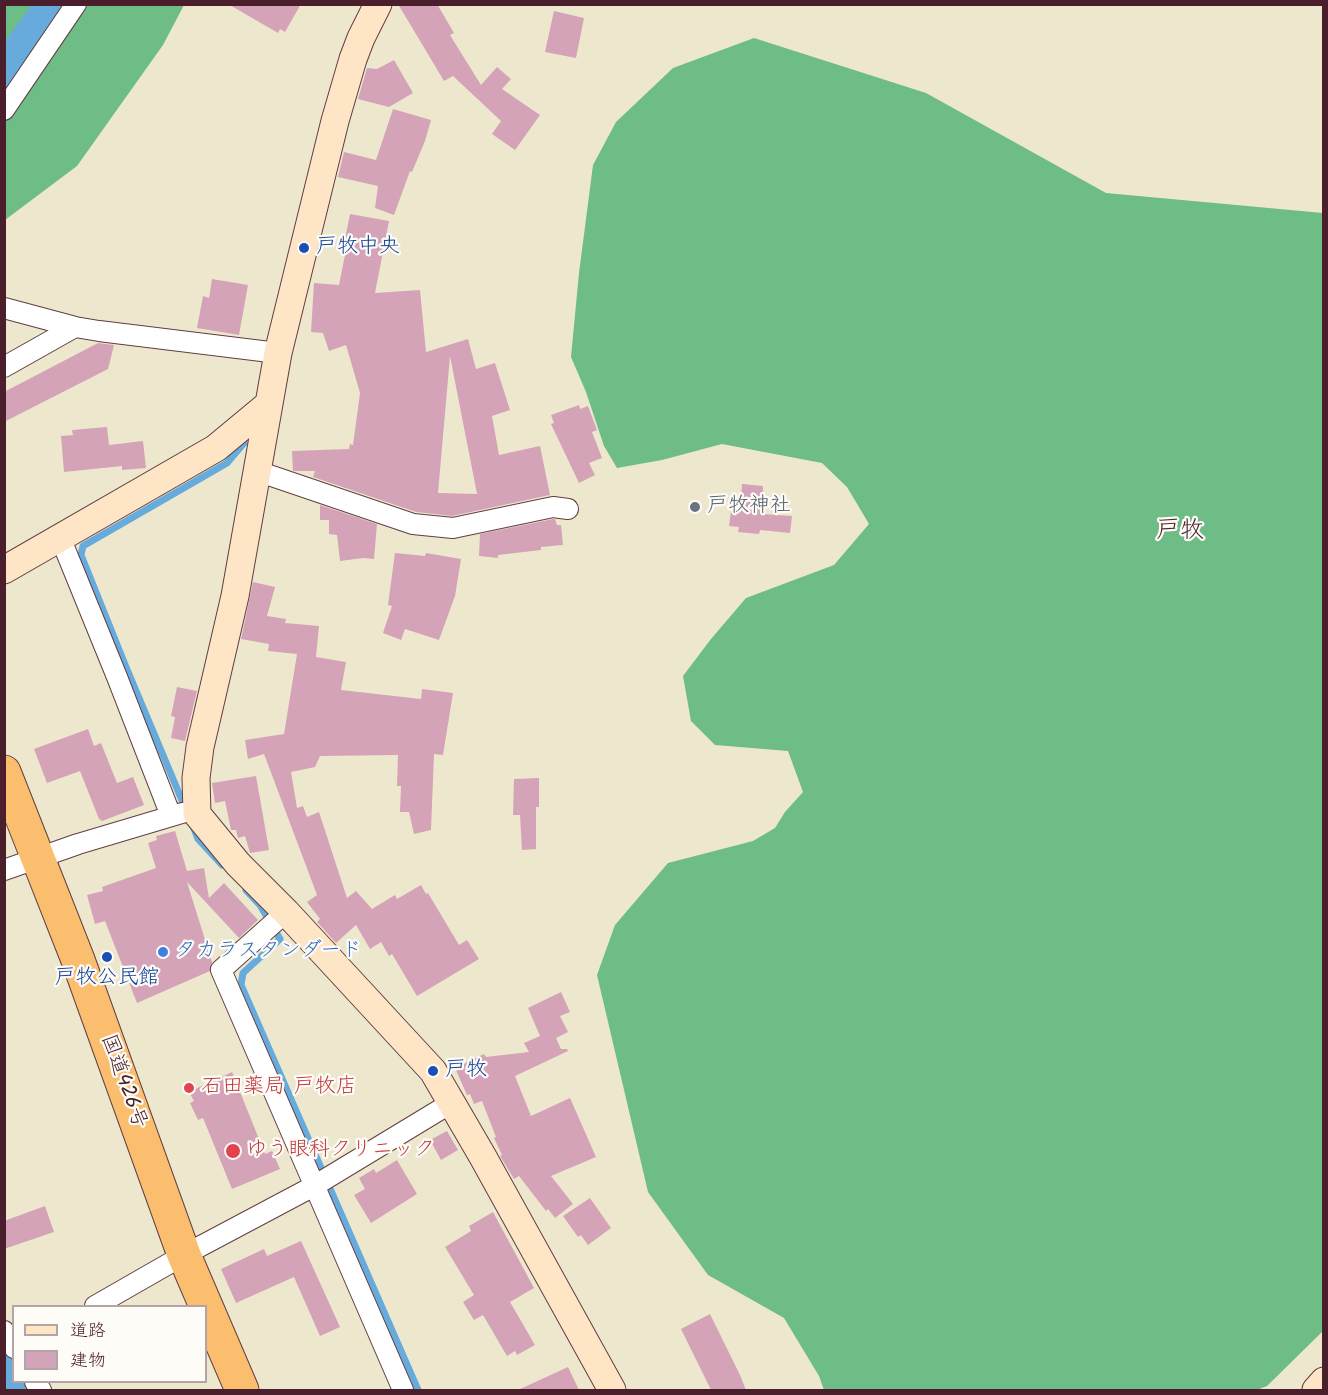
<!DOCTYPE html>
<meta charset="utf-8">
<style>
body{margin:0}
#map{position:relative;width:1328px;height:1395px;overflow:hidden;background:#ede8cd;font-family:Kalam,"Klee One",sans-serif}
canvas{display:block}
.frame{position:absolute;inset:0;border:6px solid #4a1f2b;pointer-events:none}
.legend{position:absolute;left:12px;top:1305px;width:195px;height:78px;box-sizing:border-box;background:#fdfcf7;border:2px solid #b5a4a5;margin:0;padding:8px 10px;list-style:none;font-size:18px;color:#4a1f2b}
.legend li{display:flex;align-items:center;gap:12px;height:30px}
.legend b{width:30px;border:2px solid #b5a4a5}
</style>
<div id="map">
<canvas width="1328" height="1395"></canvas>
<div class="frame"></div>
<ul class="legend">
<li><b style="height:8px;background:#fde5c5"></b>道路</li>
<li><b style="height:16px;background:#d4a3b8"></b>建物</li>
</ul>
</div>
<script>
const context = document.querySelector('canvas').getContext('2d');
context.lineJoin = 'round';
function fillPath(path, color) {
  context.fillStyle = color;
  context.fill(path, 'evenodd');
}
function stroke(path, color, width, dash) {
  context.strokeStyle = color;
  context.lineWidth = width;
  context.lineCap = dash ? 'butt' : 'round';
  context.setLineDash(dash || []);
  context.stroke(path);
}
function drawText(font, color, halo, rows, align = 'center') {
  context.font = font + ' Kalam,"Klee One",sans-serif';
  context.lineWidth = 4.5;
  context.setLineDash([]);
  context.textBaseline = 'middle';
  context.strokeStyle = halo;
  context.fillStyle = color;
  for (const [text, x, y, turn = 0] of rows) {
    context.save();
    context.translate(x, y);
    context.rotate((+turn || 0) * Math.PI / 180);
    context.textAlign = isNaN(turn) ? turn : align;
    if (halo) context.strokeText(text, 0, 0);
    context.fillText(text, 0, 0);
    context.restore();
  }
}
fillPath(new Path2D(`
 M5,5H184L163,45L77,166L5,220Z
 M754,38L926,93L1106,193L1323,213V1331L1267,1386L1257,1390H824L819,1376L784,1318L708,1275L648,1192L597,975L615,925L668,863L753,841L775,828L785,812L803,792L788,751L715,745L691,721L683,676L711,639L746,598L834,565L869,524L847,487L822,463L722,444L662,460L617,468L604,446L586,392L571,357L579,273L593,165L616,122L673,68Z`), '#6ebc86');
stroke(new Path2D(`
 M186,810L126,667L81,555L83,546L227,463L244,443
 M193,826L198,839L222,865
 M246,890L260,905L280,939L243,973L241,985L418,1390`), '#67abdd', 7);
stroke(new Path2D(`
 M4,75L57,4
 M4,1373L16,1390`), '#67abdd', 39);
fillPath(new Path2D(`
 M228,4H301L285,32L280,29L278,33Z
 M398,4H437L454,33L450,35L481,85L497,67L511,79L502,89L540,115L515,150L492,134L501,121L453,76L444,81Z
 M554,11L584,18L576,58L545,52Z
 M394,60L413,93L389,107L358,99L367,68L377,69Z
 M393,109L431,120L425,141L412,172L410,171L394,215L375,208L378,186L338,177L344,152L376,160Z
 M350,214L389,221L375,293L420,290L426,352L468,339L476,369L495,363L510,410L492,416L499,455L540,446L550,495L452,516L416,512L313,477L315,471H293L292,451L349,449L350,444L353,445L360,393L346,345L329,351L323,333L311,332L314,283L339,285L348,240L345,239ZM450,356L477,494L438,493Z
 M212,279L248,285L239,335L197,328L203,296L209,298Z
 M98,343L114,345L108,369L4,422V392Z
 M579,405L580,409L588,406L597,430L592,432L602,458L589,463L595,475L579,483L551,424L554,423L551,415Z
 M107,427L109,445L143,441L146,468L122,470V466L64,472L61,436L73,435L72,430Z
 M742,484L763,486L762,514L792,516L790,533L760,530L759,534L738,532L739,527L729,526L731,511L740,512Z
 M320,505L377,524L374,559L363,558L340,561L337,535L329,534V520H320Z
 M553,519H555L557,525H561L563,545L541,547V550L498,555V558L479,556L480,534Z
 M395,553L425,556L426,553L461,559L455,596L439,640L405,629L401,640L383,633L392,606L388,605Z
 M253,582L275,587L267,616L286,619L285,623L319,626L316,657L346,662L341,690L421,699L422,689L453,693L443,755L434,754L431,830L414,834L409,812H400L401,786H397L398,755L320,756L315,767L291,772L297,808L303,806L307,817L319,812L347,898L356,891L372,909L395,895L397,899L421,885L426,894L428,893L459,945L467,940L479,959L417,996L392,954L389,956L381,942L370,949L356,925L336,943L317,922L320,919L307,902L317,895L264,754L248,759L245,740L284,734L297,654L268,651L269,644L241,639Z
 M177,687L197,691L185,741L171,738L175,717L171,716Z
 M88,729L94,746L101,743L117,783L133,777L144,805L102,821L99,819L80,771L47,783L34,749Z
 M256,776L269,850L250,853L245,836L238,838L236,830H231L225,801L215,803L212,783Z
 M539,778V807H536V849L522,850L520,815H513L514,779Z
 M175,831L187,871L204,868L209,898L224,883L258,920L239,938L187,882L212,962L210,971L137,1003L105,921L95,924L87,895L103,891L102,887L156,868L148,843L157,840L156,836Z
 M561,992L570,1012L560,1016L568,1032L556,1038L561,1049H567L568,1051L515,1076L531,1116L570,1098L596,1157L551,1176L573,1204L555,1218L548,1209L546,1211L519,1176L514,1179L500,1156L502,1155L494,1138L496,1137L482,1101L474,1104L470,1094L467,1095L455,1068L484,1054L486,1057L529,1052L524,1043L540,1036L528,1008Z
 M232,1072L265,1154L272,1151L280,1169L232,1189L203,1118L198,1120L190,1103L194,1101L189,1092Z
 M447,1131L458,1150L441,1160L430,1140Z
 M397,1160L417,1194L371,1223L354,1195L365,1189L359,1178L374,1169L376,1173Z
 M590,1198L611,1228L588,1245L581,1235L578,1237L563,1216Z
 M45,1206L54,1232L4,1249V1221Z
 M493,1212L534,1288L510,1302L535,1345L517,1355L515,1351L507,1356L483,1315L474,1320L463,1302L474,1295L445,1247L471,1231L469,1226Z
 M301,1241L340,1327L320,1336L294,1277L236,1303L221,1269L264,1249L267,1256Z
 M710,1314L740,1375L746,1390H711L681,1329Z
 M568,1367L579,1390H518Z`), '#d4a3b8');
const street = new Path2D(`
 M4,110L76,4
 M4,308L75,327L99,331L278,353
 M4,367L75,327
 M257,471L413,524L453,528L553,507L568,509
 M60,537L117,677L171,816
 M4,870L78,844L182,813
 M286,912L221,970L403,1390
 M95,1306L184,1255L314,1186L451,1103
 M4,1331L14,1348
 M35,1382L41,1390`);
const secondary = new Path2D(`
 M378,4L361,38L353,59L335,121L278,353L235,596L200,747L196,778L197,814L238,864L286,912L433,1071L483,1157L612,1390
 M4,570L216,448L269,404
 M1316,1390L1324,1381`);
const highway = new Path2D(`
 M4,772L78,960L184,1255L242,1390`);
stroke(street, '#623d43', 22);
stroke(secondary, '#623d43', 29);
stroke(highway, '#623d43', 35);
stroke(street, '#fff', 20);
stroke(secondary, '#fde5c5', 27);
stroke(highway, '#fabe6e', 33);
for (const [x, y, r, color] of [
 [304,248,6,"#1a4fb4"],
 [695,507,6,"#6b7280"],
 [163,952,6,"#3f7fe0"],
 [107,957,6,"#1a4fb4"],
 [433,1071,6,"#1a4fb4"],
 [189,1088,6,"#e0444e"],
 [233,1151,8,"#e0444e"]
]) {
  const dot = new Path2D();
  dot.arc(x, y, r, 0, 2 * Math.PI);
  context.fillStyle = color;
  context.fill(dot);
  stroke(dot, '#fdfcf7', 2);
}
drawText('21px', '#164399', '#fdfcf7', [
 ["戸牧中央",316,248],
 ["戸牧公民館",107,979,"center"],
 ["戸牧",445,1071]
], 'left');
drawText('21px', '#5b616d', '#fdfcf7', [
 ["戸牧神社",707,507]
], 'left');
drawText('21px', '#366cbe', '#fdfcf7', [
 ["タカラスタンダード",175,952]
], 'left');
drawText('21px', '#4a1f2b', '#fdfcf7', [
 ["国道426号",122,1082,70]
]);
drawText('21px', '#be3a42', '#fdfcf7', [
 ["石田薬局 戸牧店",201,1088],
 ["ゆう眼科クリニック",246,1151]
], 'left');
drawText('24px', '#4a1f2b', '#fdfcf7', [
 ["戸牧",1180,533]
]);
</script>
